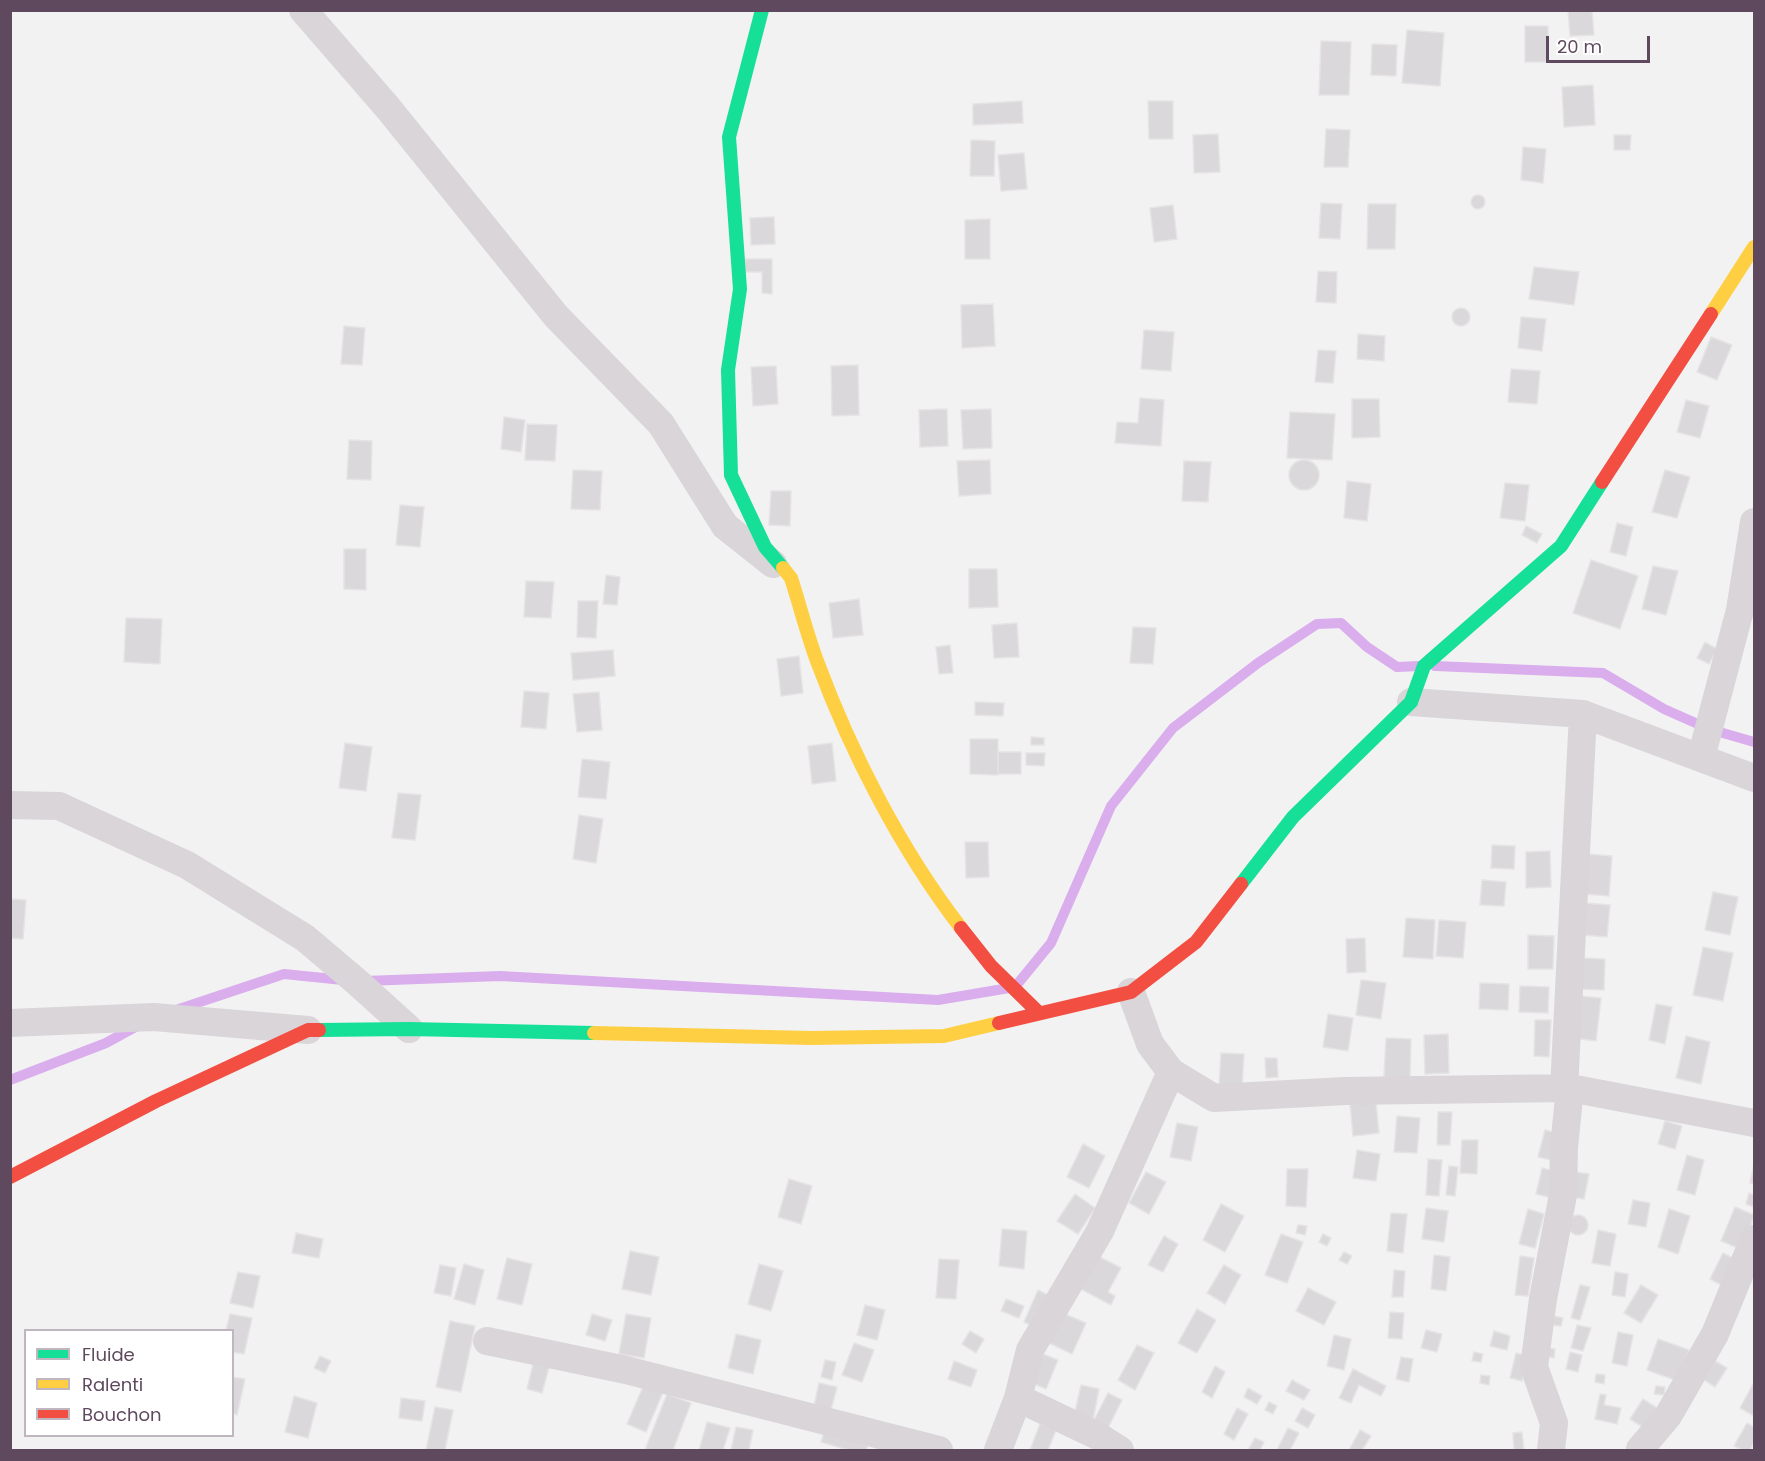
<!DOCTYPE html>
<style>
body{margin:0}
#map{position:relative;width:1765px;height:1461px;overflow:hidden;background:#f2f2f2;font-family:Poppins,sans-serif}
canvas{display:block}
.frame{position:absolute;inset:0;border:12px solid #5e495e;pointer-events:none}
.legend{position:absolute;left:24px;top:1329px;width:210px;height:108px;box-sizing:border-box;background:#fff;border:2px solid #bfb6bf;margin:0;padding:8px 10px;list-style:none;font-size:18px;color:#5e495e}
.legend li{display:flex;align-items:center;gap:12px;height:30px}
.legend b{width:30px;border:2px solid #bfb6bf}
.scale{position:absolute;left:1546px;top:36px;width:104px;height:27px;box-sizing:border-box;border:3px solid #5e495e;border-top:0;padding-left:8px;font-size:18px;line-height:21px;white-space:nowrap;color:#5e495e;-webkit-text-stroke:4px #fff;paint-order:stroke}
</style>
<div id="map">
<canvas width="1765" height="1461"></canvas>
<div class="frame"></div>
<ul class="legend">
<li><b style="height:8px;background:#16e098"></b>Fluide</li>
<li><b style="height:8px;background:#ffcf43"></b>Ralenti</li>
<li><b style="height:8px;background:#f24e42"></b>Bouchon</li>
</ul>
<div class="scale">20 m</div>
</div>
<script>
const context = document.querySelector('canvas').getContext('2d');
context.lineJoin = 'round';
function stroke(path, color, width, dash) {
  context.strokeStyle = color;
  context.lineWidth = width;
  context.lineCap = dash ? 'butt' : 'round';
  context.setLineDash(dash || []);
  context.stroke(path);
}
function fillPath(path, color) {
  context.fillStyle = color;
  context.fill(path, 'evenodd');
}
stroke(new Path2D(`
 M1435,666L1603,673L1664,709L1709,729L1754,742
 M365,981L500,976L938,1000L1015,987L1051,943L1111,806L1173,728L1258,663L1317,624L1341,623L1367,647L1397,667L1419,666
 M176,1010L284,974L343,980
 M10,1080L106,1043L137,1026`), '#daaded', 10);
const building = new Path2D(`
 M1568,10H1592L1594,35L1570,36Z
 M1525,26H1548V62H1525Z
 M1407,30L1444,33L1440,86L1402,83Z
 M1321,41L1351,42L1349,95H1319Z
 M1372,44L1397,45L1396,76L1371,75Z
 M1593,85L1595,125L1564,127L1562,87Z
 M1022,101L1023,123L973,125V104Z
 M1148,101H1173V139H1149Z
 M1326,129L1350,130L1348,167H1324Z
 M1218,134L1220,172L1194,173L1193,135Z
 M1614,135H1631L1630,150H1614Z
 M971,140L995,141L994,176H970Z
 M1523,147L1546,149L1543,183L1521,180Z
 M1024,153L1027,189L1001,191L998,155Z
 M1471 202a7 7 0 1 1 14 0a7 7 0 1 1-14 0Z
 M1321,203L1342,204L1340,239L1319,238Z
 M1368,204H1396L1395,249H1367Z
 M1173,205L1177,239L1154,242L1150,208Z
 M774,217L775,244L751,245L750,218Z
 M990,219V259H965V220Z
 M745,259H772V294L762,293V272H745Z
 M1534,267L1579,272L1574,305L1529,299Z
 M1318,271L1337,272L1336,303L1316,302Z
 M993,304L995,346L962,348L961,305Z
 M1452 317a9 9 0 1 1 18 0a9 9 0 1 1-18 0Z
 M1521,317L1546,319L1542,351L1518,348Z
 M344,326L365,328L362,365L341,364Z
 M1144,330L1174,332L1171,371L1141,369Z
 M1358,334L1385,336L1384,361L1357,359Z
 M1711,337L1732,345L1717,380L1697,372Z
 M1318,350L1336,351L1333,383L1315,382Z
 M858,365L859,415L832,416L831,366Z
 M776,366L778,404L753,406L751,367Z
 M1511,369L1540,371L1537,404L1508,402Z
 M1140,398L1164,400L1161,446L1115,443L1117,422L1138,423Z
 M1352,399H1379L1380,437L1352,438Z
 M1686,400L1709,406L1700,438L1677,432Z
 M947,409L948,446L920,447L919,410Z
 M991,409L992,448L963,449L961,410Z
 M1290,412L1335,414L1332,460L1287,458Z
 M504,417L525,420L521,452L501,449Z
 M527,424L557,425L555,461L525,460Z
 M349,440L372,441L371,480L347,479Z
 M990,460L991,494L959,496L957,461Z
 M1289 475a15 15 0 1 1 30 0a15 15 0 1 1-30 0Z
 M1184,461L1211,462L1208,502L1182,501Z
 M573,470L602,471L600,510L571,509Z
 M1665,470L1690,477L1677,518L1652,512Z
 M1347,481L1371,484L1367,521L1344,518Z
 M1505,483L1529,485L1525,521L1500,518Z
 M771,491H791L790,526L769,525Z
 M400,505L424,507L420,547L396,545Z
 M1617,523L1633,527L1626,556L1610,552Z
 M1526,526L1542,534L1537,543L1522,535Z
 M344,549H366V590L344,589Z
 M1591,560L1638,576L1620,629L1573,613Z
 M1653,566L1678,571L1666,615L1642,609Z
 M969,569H997L998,607L969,608Z
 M606,575L620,577L617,605L603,604Z
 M526,581L554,582L551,618L524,617Z
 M859,599L863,635L833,638L829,603Z
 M578,601H598L596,638L577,637Z
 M126,618L162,619L160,664L124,662Z
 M1017,623L1019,657L994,658L992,625Z
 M1133,627L1156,628L1153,664L1130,663Z
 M1705,642L1717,649L1709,664L1697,658Z
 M950,645L953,673L939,674L936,647Z
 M613,650L615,676L573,680L571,653Z
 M799,656L803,693L781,696L777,659Z
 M524,691L549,693L546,729L521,727Z
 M599,692L602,730L577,732L573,694Z
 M975,702L1004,703L1003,716L975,715Z
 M1031,737L1044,738V745H1031Z
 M970,739H998V775L970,774Z
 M345,743L372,747L366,791L339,788Z
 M832,743L836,781L812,784L808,746Z
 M998,752H1021V774H998Z
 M1026,753H1045L1044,766L1026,765Z
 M582,759L610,762L606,799L578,797Z
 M398,793L421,795L415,840L392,838Z
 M579,815L603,819L596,863L573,859Z
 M965,842H988L989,877L966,878Z
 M1492,845L1515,846L1514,869L1491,868Z
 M1550,851L1551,887L1526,888V852Z
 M1587,854L1612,856L1609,896L1584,894Z
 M1482,880L1506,882L1504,906L1480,905Z
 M1713,892L1738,897L1730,935L1705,930Z
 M10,899L26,900L23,939L10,938Z
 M1585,903L1610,905L1607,937L1583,935Z
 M1406,918L1435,920L1433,959L1403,957Z
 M1439,920L1466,922L1463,958L1436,956Z
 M1528,935L1554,936L1553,969H1528Z
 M1365,938L1366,972L1347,973L1346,939Z
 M1703,947L1733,953L1723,1001L1693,995Z
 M1581,958L1605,959L1604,990L1580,989Z
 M1361,980L1386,983L1381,1019L1356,1015Z
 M1480,983L1509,984L1508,1010L1479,1009Z
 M1520,986L1549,987L1548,1013L1519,1012Z
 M1579,996L1601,998L1596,1041L1574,1038Z
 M1656,1004L1672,1007L1665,1044L1649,1040Z
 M1328,1014L1353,1018L1348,1051L1323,1047Z
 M1535,1020H1551L1549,1057L1534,1056Z
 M1448,1034L1449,1073L1425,1074L1424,1035Z
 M1686,1036L1710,1042L1701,1084L1676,1078Z
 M1386,1038L1411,1039L1410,1078L1384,1077Z
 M1221,1053L1244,1054L1242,1088L1219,1087Z
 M1265,1058H1277L1278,1077L1266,1078Z
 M1376,1102L1379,1133L1353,1136L1350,1104Z
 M1438,1112H1452L1450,1145H1437Z
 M1397,1116L1420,1118L1417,1153L1394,1152Z
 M1665,1121L1682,1126L1675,1149L1658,1144Z
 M1177,1123L1198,1127L1191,1161L1170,1157Z
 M1545,1130L1559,1134L1551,1160L1538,1157Z
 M1462,1140H1478L1477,1174L1460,1173Z
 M1083,1144L1105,1156L1089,1188L1067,1177Z
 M1357,1150L1380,1154L1376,1181L1353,1178Z
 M1687,1155L1704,1160L1695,1195L1677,1190Z
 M1428,1159L1442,1160L1439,1196L1426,1195Z
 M1754,1164V1184L1750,1183Z
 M1449,1166L1458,1167L1455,1196L1446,1195Z
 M1542,1168L1558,1172L1552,1198L1536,1194Z
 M1287,1169H1308L1306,1207L1286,1206Z
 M1146,1172L1166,1182L1149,1214L1129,1203Z
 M1576,1172L1589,1174L1584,1199L1571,1197Z
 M789,1179L812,1186L801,1224L778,1217Z
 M1749,1193L1754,1195V1207L1746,1204Z
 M1075,1194L1095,1208L1078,1234L1057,1221Z
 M1633,1200L1650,1203L1646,1227L1628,1224Z
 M1221,1204L1244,1216L1225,1252L1203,1240Z
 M1735,1207L1754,1215L1743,1250L1721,1241Z
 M1426,1208L1448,1211L1444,1242L1422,1239Z
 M1528,1209L1544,1214L1535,1248L1519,1244Z
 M1669,1209L1690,1216L1678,1254L1658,1247Z
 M1391,1213L1407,1214L1403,1253L1387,1251Z
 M1568 1225a10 10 0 1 1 20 0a10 10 0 1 1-20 0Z
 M1298,1225L1307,1226L1305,1235L1296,1233Z
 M1002,1229L1027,1231L1024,1269L999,1266Z
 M1598,1230L1616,1234L1610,1266L1592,1263Z
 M296,1233L323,1239L319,1258L292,1253Z
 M1281,1234L1303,1242L1287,1283L1265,1275Z
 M1323,1234L1331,1238L1327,1246L1319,1242Z
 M1164,1236L1178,1244L1163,1272L1148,1265Z
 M630,1251L659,1257L651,1295L622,1289Z
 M1344,1252L1352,1256L1347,1264L1339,1260Z
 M1723,1253L1739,1261L1725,1287L1710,1279Z
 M1096,1255L1121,1268L1108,1292L1115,1296L1111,1305L1079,1288Z
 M1434,1255L1450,1257L1446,1291L1431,1289Z
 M1520,1256L1534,1258L1528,1296L1515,1295Z
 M507,1258L532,1264L522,1305L497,1299Z
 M939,1259L959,1260L956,1299L936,1298Z
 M464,1264L484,1270L475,1305L454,1299Z
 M759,1264L783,1271L771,1311L748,1304Z
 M440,1265L456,1268L451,1296L434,1293Z
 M1224,1265L1241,1275L1225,1304L1207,1293Z
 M1394,1270L1405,1271L1403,1297H1392Z
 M238,1272L260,1276L253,1308L230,1303Z
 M1615,1272L1628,1274L1625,1297L1612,1295Z
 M1580,1285L1590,1287L1580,1320L1571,1318Z
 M1641,1285L1658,1295L1641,1323L1624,1313Z
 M1308,1288L1336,1302L1324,1325L1296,1311Z
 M1038,1290L1050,1296L1037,1328L1024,1322Z
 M1006,1299L1024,1306L1019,1318L1001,1311Z
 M865,1305L885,1310L877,1340L857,1335Z
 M1197,1309L1216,1320L1197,1353L1178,1343Z
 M1390,1312L1404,1313L1402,1339L1388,1338Z
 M1062,1313L1086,1323L1072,1354L1049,1343Z
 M230,1314L252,1318L244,1354L232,1352V1330H226Z
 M592,1314L612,1320L605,1341L586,1335Z
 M626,1314L651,1318L644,1358L619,1354Z
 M1554,1316L1563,1318L1561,1326L1552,1325Z
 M450,1321L475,1326L461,1392L436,1387Z
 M1577,1325L1591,1328L1583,1351L1571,1348Z
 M1426,1330L1442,1334L1437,1352L1421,1348Z
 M970,1331L984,1339L976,1353L962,1344Z
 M1494,1331L1510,1336L1507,1350L1490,1346Z
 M1618,1332L1633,1335L1627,1366L1612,1363Z
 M736,1334L761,1340L753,1374L728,1368Z
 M1334,1335L1351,1339L1344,1370L1327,1366Z
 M1658,1339L1689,1350L1678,1381L1647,1370Z
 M854,1343L874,1350L862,1382L842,1375Z
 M1137,1345L1154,1353L1135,1390L1118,1380Z
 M1546,1348L1555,1349L1554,1358L1545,1356Z
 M1474,1352L1483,1354L1481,1362L1472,1361Z
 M1570,1352L1582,1355L1578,1372L1566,1369Z
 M1516,1353L1528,1356L1522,1381L1510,1378Z
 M1043,1354L1058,1360L1046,1389L1032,1383Z
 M320,1356L331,1361L325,1373L314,1368Z
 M535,1356L551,1360L542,1393L527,1389Z
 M1401,1357L1413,1359L1409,1382L1396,1379Z
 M825,1360L836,1362L832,1380L821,1377Z
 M954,1361L977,1370L971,1387L948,1379Z
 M1715,1361L1727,1368L1715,1387L1704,1380Z
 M1215,1366L1225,1372L1212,1398L1202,1392Z
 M1353,1369L1386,1386L1381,1396L1359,1385L1351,1403L1339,1398Z
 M1596,1374L1605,1375L1604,1384L1595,1382Z
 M1481,1375L1490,1376L1489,1385L1480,1383Z
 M232,1377L245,1379L237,1415L232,1413Z
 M1292,1380L1310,1390L1304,1400L1286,1391Z
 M645,1382L664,1390L646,1432L627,1424Z
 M819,1383L837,1387L831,1410L814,1406Z
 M1753,1384L1754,1385V1416L1740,1408Z
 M1081,1385L1099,1389L1092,1425L1073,1421Z
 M1656,1386L1665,1387L1664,1395L1654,1394Z
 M1248,1388L1262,1396L1257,1404L1244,1397Z
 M1108,1393L1122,1400L1106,1432L1092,1424Z
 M667,1394L691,1403L673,1450H645Z
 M1600,1394L1606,1395L1604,1405L1621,1408L1617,1424L1595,1419Z
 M294,1396L317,1403L308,1438L285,1432Z
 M401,1398L425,1401L422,1421L399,1418Z
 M1643,1399L1662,1411L1649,1431L1630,1419Z
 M1269,1402L1277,1406L1273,1414L1265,1410Z
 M435,1407L453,1410L445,1450H426Z
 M1237,1408L1248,1414L1234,1440L1224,1434Z
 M1302,1408L1315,1415L1308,1428L1295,1421Z
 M707,1422L730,1428L723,1450H699Z
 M1747,1423L1754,1427V1442L1750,1450H1742L1734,1446Z
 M1040,1424L1056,1430L1048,1450H1030Z
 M736,1427L753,1430L749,1450H731Z
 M1288,1428L1299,1433L1290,1450H1277Z
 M1360,1430L1371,1436L1362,1450H1349Z
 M824,1432L868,1446L866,1450H848L821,1442Z
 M1522,1432L1524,1450H1514L1513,1433Z
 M1255,1438L1264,1442L1260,1450H1248Z`);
fillPath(building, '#dad8da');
stroke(building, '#e5e3e4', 1.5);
stroke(new Path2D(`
 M303,10L388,108L556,316L661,424L725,526L773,564
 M1411,702L1583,714L1754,778
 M1701,758L1740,610L1754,522
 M10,805L59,806L187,865L305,938L357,982L409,1029
 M1131,992L1150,1044L1171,1072L1214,1098L1345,1091L1570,1088L1754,1123
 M10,1023L154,1017L308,1030
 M1564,1089L1583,714
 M487,1341L626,1370L939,1450
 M1018,1398L1098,1436L1120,1450
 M1640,1449L1668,1416L1715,1334L1754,1239
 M998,1450L1018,1398L1030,1350L1100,1231L1171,1072
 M1551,1450L1554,1423L1534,1367L1543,1299L1563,1195L1564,1147L1570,1088`), '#d9d5d9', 28);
stroke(new Path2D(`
 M762,10L729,137L740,289L728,370L731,475L765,547L783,568
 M1241,884L1293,817L1411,702L1424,666L1561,546L1602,482
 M319,1030L409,1029L594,1033`), '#16e098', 14);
stroke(new Path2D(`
 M1711,314L1754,247
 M783,568L791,578C800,606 807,634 817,661C851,753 901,850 961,928
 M594,1033L811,1038L944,1036L999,1023`), '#ffcf43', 14);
stroke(new Path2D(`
 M1602,482L1711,314
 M961,928L991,966L1039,1013
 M999,1023L1131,992L1196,942L1241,884
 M10,1177L156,1101L308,1030H319`), '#f24e42', 14);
</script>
